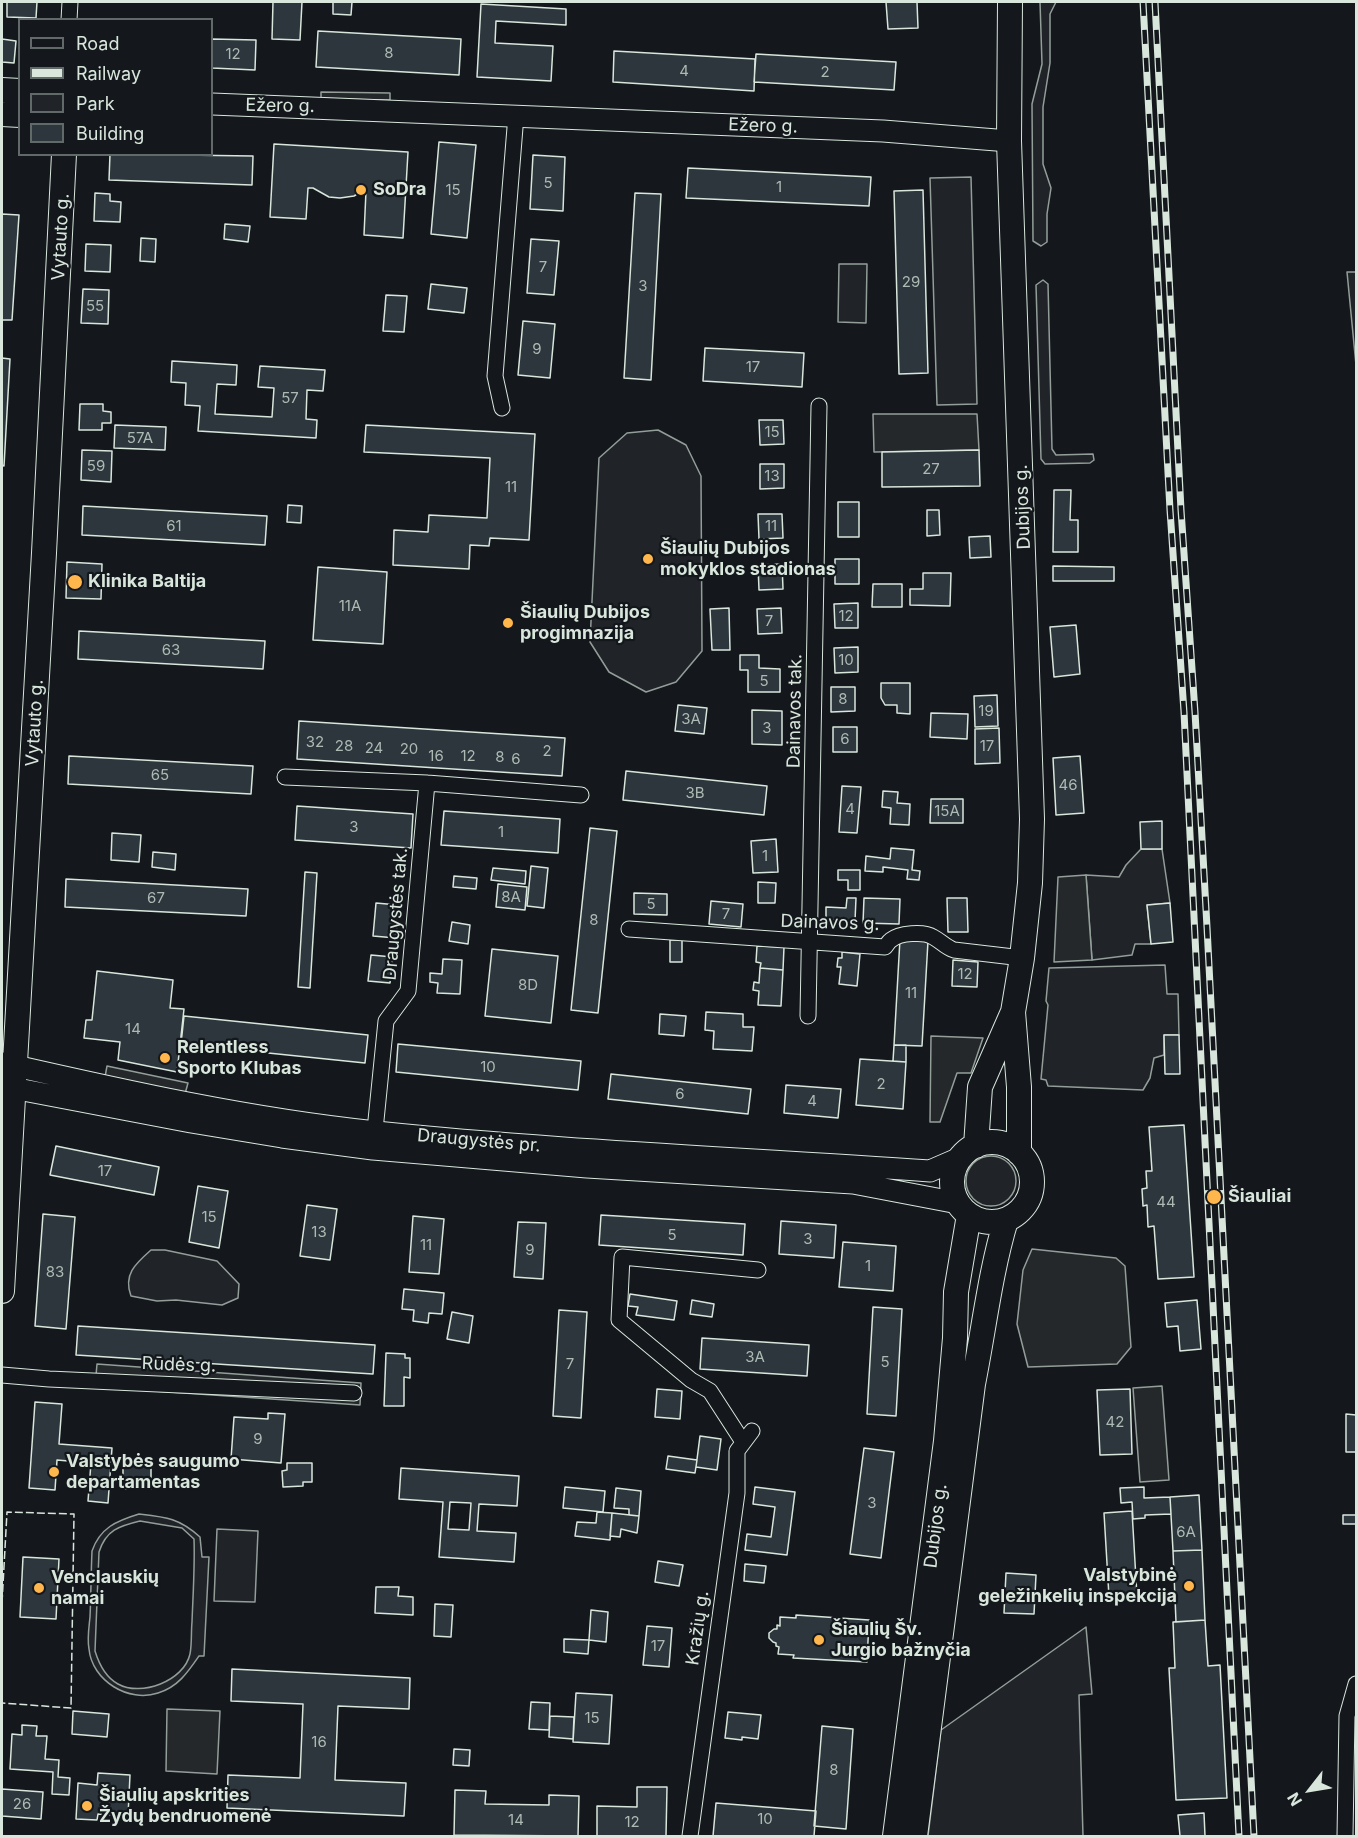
<!DOCTYPE html>
<meta charset="utf-8">
<style>
body{margin:0}
#map{position:relative;width:1358px;height:1838px;overflow:hidden;background:#14181c;font-family:Inter,sans-serif}
canvas{display:block}
.frame{position:absolute;inset:0;border:3px solid #d8e6dc;pointer-events:none}
.legend{position:absolute;left:18px;top:18px;width:195px;height:138px;box-sizing:border-box;background:#14181c;border:2px solid #626a69;margin:0;padding:8px 10px;list-style:none;font-size:18px;color:#d8e6dc}
.legend li{display:flex;align-items:center;gap:12px;height:30px}
.legend b{width:30px;border:2px solid #626a69}
.north{position:absolute;left:1280px;top:1760px;width:60px;height:60px;-webkit-text-stroke:4px #14181c;paint-order:stroke;rotate:239deg;font-size:16px;font-weight:700;line-height:24px;text-align:center;color:#d8e6dc}
.north::after{content:'';display:block;margin:auto;width:21px;height:27px;background:#d8e6dc;clip-path:polygon(50% 0,100% 100%,50% 72%,0 100%)}
</style>
<div id="map">
<canvas width="1358" height="1838"></canvas>
<div class="frame"></div>
<ul class="legend">
<li><b style="height:8px;background:#14181c"></b>Road</li>
<li><b style="height:8px;background:#d8e6dc"></b>Railway</li>
<li><b style="height:16px;background:#202428"></b>Park</li>
<li><b style="height:16px;background:#2c363c"></b>Building</li>
</ul>
<div class="north">N</div>
</div>
<script>
const context = document.querySelector('canvas').getContext('2d');
context.lineJoin = 'round';
function fillPath(path, color) {
  context.fillStyle = color;
  context.fill(path, 'evenodd');
}
function stroke(path, color, width, dash) {
  context.strokeStyle = color;
  context.lineWidth = width;
  context.lineCap = dash ? 'butt' : 'round';
  context.setLineDash(dash || []);
  context.stroke(path);
}
function drawText(font, color, halo, rows, align = 'center') {
  context.font = font + ' Inter,sans-serif';
  context.lineWidth = 4.5;
  context.setLineDash([]);
  context.textBaseline = 'middle';
  context.strokeStyle = halo;
  context.fillStyle = color;
  for (const [text, x, y, turn = 0] of rows) {
    context.save();
    context.translate(x, y);
    context.rotate((+turn || 0) * Math.PI / 180);
    context.textAlign = isNaN(turn) ? turn : align;
    if (halo) context.strokeText(text, 0, 0);
    context.fillText(text, 0, 0);
    context.restore();
  }
}
const green = new Path2D(`
 M1040,2H1056L1050,14V63L1043,107V164L1051,188L1047,214V242L1041,246L1033,241L1032,104L1042,64Z
 M971,177L977,404L937,405L930,178Z
 M839,264H867L866,323L838,322Z
 M1347,272H1356V365Z
 M1043,280L1048,284L1052,449L1056,455L1093,454L1094,460L1090,463L1045,464L1041,459L1036,285Z
 M658,430L686,445L701,476L702,651L676,682L646,692L609,672L590,642L599,458L627,433Z
 M1141,849H1162L1170,903L1147,905L1151,944H1135L1132,955L1092,960L1086,875L1119,877L1126,865Z
 M1165,965L1167,994H1178L1179,1035H1164V1055L1154,1058L1150,1078L1143,1090L1048,1086L1046,1080L1041,1079L1048,1005L1046,1001L1049,968Z
 M966 1181a25 25 0 1 1 50 0a25 25 0 1 1-50 0Z
 M151,1250H165L217,1261L239,1284L238,1298L222,1305L176,1300L157,1301L131,1296C123,1275 135,1264 151,1250Z
 M139,1514C166,1517 179,1518 200,1537L202,1557H209L204,1656H199C188,1672 178,1687 158,1693C129,1703 92,1681 89,1649C87,1639 89,1627 90,1617C91,1595 91,1573 92,1551C100,1528 116,1521 139,1514ZM140,1521L182,1528L194,1539C195,1566 193,1594 192,1622C191,1632 192,1644 190,1654C184,1681 141,1697 118,1684C105,1677 99,1664 95,1651L99,1552C106,1530 119,1526 140,1521Z
 M217,1529L258,1531L255,1602L214,1601Z
 M1086,1627L1092,1694L1079,1695L1083,1836H928L941,1730Z`);
fillPath(green, '#202428');
stroke(green, '#939e99', 1.5);
const parking = new Path2D(`
 M321,92L390,93V100L321,99Z
 M873,414H977L979,450L874,452Z
 M1086,875L1092,960L1054,962L1058,877Z
 M931,1036L983,1038L971,1073H957L940,1122H930Z
 M107,1066L188,1083L185,1094L105,1077Z
 M1032,1249L1116,1258L1125,1266L1131,1347L1117,1364L1028,1367L1017,1324L1023,1270Z
 M97,1364L361,1383L360,1405L95,1387Z
 M1162,1386L1169,1480L1140,1482L1133,1388Z
 M167,1709L220,1711L217,1774L166,1771Z`);
fillPath(parking, '#24282b');
stroke(parking, '#939e99', 1.5);
const building = new Path2D(`
 M7,2H37L36,18L7,17Z
 M273,2H302L300,40L272,39Z
 M333,2H352L351,15L333,14Z
 M886,2H917L918,28L888,29Z
 M481,4L566,9V25L496,21L495,43L553,46L551,81L477,77Z
 M318,31L461,39L459,75L316,67Z
 M2,39L16,41L14,63L2,62Z
 M212,39L256,40L255,70L212,68Z
 M614,51L755,59L754,91L613,82Z
 M756,54L896,62L894,90L754,82Z
 M439,142L476,145L467,238L431,234Z
 M274,144L408,152L403,238L364,235L366,191H362L354,196L340,198L329,197L313,188H308L306,219L270,217Z
 M110,154L253,156L252,185L109,180Z
 M533,155L565,157L563,211L530,209Z
 M688,168L871,177L869,206L686,198Z
 M923,190L928,373L899,374L894,191Z
 M95,193L110,194V201L121,202L120,222L94,221Z
 M635,193L661,194L651,380L624,378Z
 M2,214L19,215L12,320H2Z
 M225,224L250,226L248,242L224,239Z
 M141,238L156,239L155,262L140,261Z
 M531,239L559,241L554,295L527,293Z
 M86,244L111,245L110,272L85,271Z
 M431,284L467,288L464,313L428,309Z
 M83,289L109,290L108,324L81,323Z
 M386,295L407,296L404,332L383,331Z
 M523,321L555,324L550,378L518,375Z
 M705,348L804,353L802,387L703,381Z
 M2,358L10,359L4,466L2,465Z
 M172,361L237,365L236,385L217,384L215,414L272,417L274,388L258,387L260,366L325,370L323,391L307,390L306,419L317,420L316,438L198,431L200,406L185,405L186,383L171,382Z
 M80,404H103V411L111,412V423H102V430H79Z
 M759,420H783L784,444L760,445Z
 M115,425L166,427L165,450L114,448Z
 M366,425L535,434L529,540L490,538L489,546L470,545L469,569L393,565L394,530L428,532L429,515L487,518L490,458L364,452Z
 M82,450L112,451L111,482L81,480Z
 M979,450L980,486L882,487V452Z
 M760,464H784V488L760,489Z
 M1054,490H1071L1070,520H1078V552H1053Z
 M838,502H859V537H838Z
 M288,505L302,506L301,523L287,522Z
 M83,506L267,516L265,545L82,535Z
 M927,510H939L940,535L927,536Z
 M758,514H782L783,538L759,539Z
 M990,536L991,557L970,558L969,537Z
 M835,559H859V584H835Z
 M67,562L102,564L101,599L66,598Z
 M782,564L783,589L759,590L758,565Z
 M1053,566L1114,567V581H1053Z
 M318,567L387,572L383,644L313,640Z
 M923,573H951L950,606L910,605V589H923Z
 M873,584H902V607H872Z
 M858,603V628H835L834,604Z
 M729,608L730,650H712L710,609Z
 M781,608L782,633L758,634L757,609Z
 M1076,625L1080,674L1054,677L1050,627Z
 M79,631L265,641L263,669L78,659Z
 M858,647V672L835,673L834,648Z
 M740,655H759V668L780,669V692H748V670H740Z
 M881,683H910V714L897,713V705H885L881,698Z
 M831,687H855V711L831,712Z
 M997,695L998,726L975,727L974,696Z
 M678,705L707,708L704,734L675,731Z
 M752,710L782,711V745L752,744Z
 M931,713L968,714L967,739L930,737Z
 M299,721L565,738L562,776L297,759Z
 M833,727H857V752H833Z
 M999,728L1000,763L975,764V729Z
 M69,756L253,766L251,794L68,784Z
 M1080,756L1084,813L1056,815L1053,758Z
 M626,771L767,786L764,815L623,800Z
 M842,786L861,787L857,833L839,832Z
 M883,791L898,792L897,803L910,804L909,825L890,824L891,808L882,807Z
 M931,799H963V823H930Z
 M297,806L413,814L411,848L295,840Z
 M444,811L560,819L558,853L441,845Z
 M1162,821V849H1141L1140,822Z
 M590,828L617,831L598,1013L571,1010Z
 M112,833L141,835L139,862L111,860Z
 M776,839L778,872L753,873L751,841Z
 M891,848L914,850L912,870L920,871L919,880L907,879L908,870L883,867V872L865,871L866,856L890,859Z
 M153,852L176,854L175,870L152,867Z
 M531,866L548,868L544,908L527,906Z
 M493,868L526,871L525,884L491,880Z
 M838,870H860V890H848V880H838Z
 M305,872L317,873L310,988L298,987Z
 M454,876L477,878L476,889L453,887Z
 M66,879L248,889L246,916L65,907Z
 M758,882L776,883L775,903H758Z
 M498,884L527,887L525,910L496,907Z
 M634,893L667,894V915L634,914Z
 M847,898H856L855,921L826,920V907L846,908Z
 M864,898L900,899L899,924L863,923Z
 M947,898H967L968,932H948Z
 M711,901L743,904L741,927L709,924Z
 M376,903L398,905L396,938L373,936Z
 M1170,903L1173,942L1151,944L1147,905Z
 M452,922L470,925L468,944L449,941Z
 M900,939L928,941L922,1046L894,1045Z
 M670,940H682V962H670Z
 M757,946L784,947L783,970L760,968L761,963L756,962Z
 M492,949L558,956L551,1023L485,1016Z
 M842,952L860,954L857,986L839,984L841,967H837L838,958H842Z
 M371,955L393,957L390,983L368,981Z
 M443,959L462,960L460,994L437,993L438,983L430,982V973L442,974Z
 M953,960L978,962L977,987L952,986Z
 M760,968L783,970L781,1006L758,1005L759,991L753,990L754,982L759,983Z
 M97,971L173,980L170,1008L184,1009L177,1072L118,1060L120,1042L84,1038L86,1020H92Z
 M706,1012L743,1014V1027H754L752,1051L713,1049L714,1031L705,1030Z
 M660,1014L686,1016L684,1036L659,1034Z
 M184,1016L368,1035L365,1063L181,1044Z
 M1164,1035H1179L1180,1074H1165Z
 M398,1044L581,1061L578,1090L396,1072Z
 M894,1045H906V1062L893,1061Z
 M860,1059L906,1062L903,1109L856,1105Z
 M611,1074L751,1089L748,1114L608,1099Z
 M786,1085L841,1089L838,1118L784,1113Z
 M1184,1125L1194,1277L1158,1279L1154,1226L1148,1227L1147,1205L1143,1206L1142,1189L1147,1188L1146,1171H1152L1149,1127Z
 M56,1146L159,1167L154,1195L50,1175Z
 M198,1186L228,1191L219,1248L189,1242Z
 M307,1205L337,1209L330,1260L300,1256Z
 M43,1214L75,1217L66,1329L35,1326Z
 M601,1215L745,1224L743,1255L599,1245Z
 M413,1216L444,1219L439,1274L409,1272Z
 M781,1221L836,1225L834,1258L779,1254Z
 M518,1222L546,1223L543,1279L514,1277Z
 M843,1242L896,1246L893,1291L839,1287Z
 M404,1289L444,1293L442,1314L429,1313L428,1323L413,1321L414,1310L402,1309Z
 M630,1294L677,1301L674,1320L636,1315L638,1307L628,1306Z
 M692,1300L714,1304L712,1317L690,1314Z
 M1197,1300L1201,1349L1180,1351L1178,1326L1167,1327L1165,1303Z
 M873,1307L902,1309L896,1416L867,1414Z
 M559,1310L587,1312L581,1418L553,1416Z
 M452,1312L473,1316L469,1343L447,1339Z
 M78,1326L375,1345L373,1374L76,1355Z
 M702,1338L809,1345L807,1376L700,1369Z
 M386,1353L405,1354V1358H410V1378L404,1377V1406H384Z
 M657,1389L682,1391L680,1419L655,1417Z
 M1130,1389L1132,1454L1100,1455L1097,1390Z
 M35,1402L62,1404L59,1444L112,1448L108,1503L88,1501L91,1463L57,1460L55,1490L29,1488Z
 M268,1413L285,1414L281,1463L231,1459L234,1417L268,1419Z
 M1346,1414L1356,1415V1452H1346Z
 M700,1436L721,1439L717,1470L696,1467Z
 M864,1448L894,1452L881,1558L850,1554Z
 M668,1456L697,1460L695,1473L666,1469Z
 M287,1463H312V1482H303V1486L283,1487L282,1471L287,1470Z
 M123,1464H151V1489H123Z
 M401,1468L519,1476L517,1506L479,1504L477,1531L516,1533L514,1562L439,1557L443,1502L399,1499ZM450,1502L471,1503L469,1530L448,1529Z
 M565,1487L605,1491L603,1512L563,1508Z
 M755,1487L795,1492L787,1555L745,1550L747,1534L771,1537L775,1507L753,1504Z
 M1144,1487V1498L1170,1497L1171,1514L1145,1515V1518L1133,1519L1132,1502L1121,1503L1120,1488Z
 M616,1488L641,1491L639,1516L629,1515V1509L614,1508Z
 M1199,1495L1202,1550L1173,1551L1170,1497Z
 M1132,1511L1137,1596L1109,1597L1104,1513Z
 M597,1512L612,1513L610,1540L575,1536L577,1522L596,1523Z
 M612,1513L639,1516L637,1533L621,1529L620,1537L610,1536Z
 M1343,1515H1356V1524H1343Z
 M1202,1550L1205,1620L1176,1622L1173,1551Z
 M23,1557L59,1559L56,1619L20,1617Z
 M658,1561L683,1565L679,1586L655,1582Z
 M745,1564L766,1566L764,1583L744,1581Z
 M1006,1573L1036,1575L1034,1614L1004,1613Z
 M376,1587H399L398,1596L413,1597V1615L375,1613Z
 M435,1604L453,1605L451,1637L434,1636Z
 M591,1610L608,1612L606,1642L589,1640Z
 M796,1615L869,1620L867,1662L793,1658L794,1655L778,1654L779,1647L776,1646V1643L773,1642L769,1638V1633L774,1629H777V1625L780,1626V1617L796,1618Z
 M1205,1620L1208,1666L1220,1665L1227,1798L1176,1800L1169,1668H1175L1173,1622Z
 M647,1626L672,1628L669,1667L643,1665Z
 M564,1639L589,1640L588,1654L564,1652Z
 M232,1669L410,1678L409,1709L338,1706L335,1780L406,1783L404,1816L227,1808L228,1775L300,1778L303,1704L231,1701Z
 M576,1693L612,1695L609,1744L573,1742Z
 M531,1702L550,1703L549,1730L529,1729Z
 M73,1711L109,1714L107,1737L72,1734Z
 M728,1712L761,1715L758,1739L742,1737V1740L725,1738Z
 M550,1716L574,1717L573,1739L549,1737Z
 M22,1725L37,1726L36,1736H47L45,1759L59,1760L58,1777L70,1778L69,1795L52,1794L53,1772L10,1769L12,1734L22,1735Z
 M822,1726L853,1729L846,1829L814,1826Z
 M454,1749L470,1750L469,1766L453,1765Z
 M98,1773L130,1775L128,1816L98,1814L97,1820L76,1819L78,1783L97,1785Z
 M637,1787H667L666,1836H597V1806L637,1807Z
 M2,1789L43,1792L41,1819L2,1816Z
 M455,1790L486,1791L485,1804L549,1805V1795L579,1796L578,1836L454,1835Z
 M716,1803L816,1811L814,1836H713Z
 M1204,1813L1205,1836H1180L1178,1815Z`);
fillPath(building, '#2c363c');
stroke(building, '#d8e6dc', 1.5);
const minor = new Path2D(`
 M69,20L70,2
 M502,408L495,376L516,115
 M285,777L427,783L581,795
 M629,929L885,947C887,945 888,942 891,940C899,933 924,931 933,937C941,941 945,947 954,950L1022,958
 M808,1016L819,406
 M374,1140L386,1021L408,991L427,783
 M2,1375L49,1379L354,1393
 M743,1442L710,1391L691,1380L619,1320L622,1257L758,1270
 M690,1836L737,1493V1451L752,1431
 M1345,1836L1347,1716L1356,1684`);
const secondary = new Path2D(`
 M212,104L883,131L1009,141
 M2,1063C125,1091 250,1119 376,1132C560,1151 745,1158 930,1171L960,1158
 M2,1086L191,1122L282,1137L373,1149L587,1167L853,1183L958,1203`);
const primary = new Path2D(`
 M1010,2L1009,141L1032,819L1030,883L1022,958L1013,1012L1019,1087V1153
 M952 1182a40 40 0 1 1 80 0a40 40 0 1 1-80 0Z
 M976,1146L980,1087L1012,1014
 M895,1836L946,1441L955,1338L956,1292L969,1215
 M915,1836L973,1384C984,1329 990,1273 1006,1220`);
const trunk = new Path2D(`
 M2,90L20,91
 M2,114L20,115
 M2,1291L44,553L64,154`);
stroke(minor, '#d8e6dc', 17);
stroke(secondary, '#d8e6dc', 23);
stroke(primary, '#d8e6dc', 26);
stroke(trunk, '#d8e6dc', 26);
stroke(minor, '#14181c', 15);
stroke(secondary, '#14181c', 21);
stroke(primary, '#14181c', 24);
stroke(trunk, '#14181c', 24);
const rail = new Path2D(`
 M1143,2L1170,510L1184,712L1239,1836
 M1155,2L1181,510L1195,712L1207,927L1254,1836`);
stroke(rail, '#d8e6dc', 7);
stroke(rail, '#14181c', 4.5, [14]);
stroke(new Path2D(`
 M2,1603L7,1512L74,1514L71,1708L2,1703`), '#d8e6dc', 1.5, [8, 3]);
for (const [x, y, r, color] of [
 [361,190,6,"#ffb74d"],
 [648,559,6,"#ffb74d"],
 [75,582,8,"#ffb74d"],
 [508,623,6,"#ffb74d"],
 [165,1058,6,"#ffb74d"],
 [1214,1197,8,"#ffb74d"],
 [54,1472,6,"#ffb74d"],
 [1189,1586,6,"#ffb74d"],
 [39,1588,6,"#ffb74d"],
 [819,1640,6,"#ffb74d"],
 [87,1806,6,"#ffb74d"]
]) {
  const dot = new Path2D();
  dot.arc(x, y, r, 0, 2 * Math.PI);
  context.fillStyle = color;
  context.fill(dot);
  stroke(dot, '#14181c', 2);
}
drawText('15px', '#adbab4', null, [
 ["8",389,53],
 ["12",233,54],
 ["4",684,71],
 ["2",825,72],
 ["5",548,183],
 ["1",779,187],
 ["15",453,190],
 ["7",543,267],
 ["29",911,282],
 ["3",643,286],
 ["55",95,306],
 ["9",537,349],
 ["17",753,367],
 ["57",290,398],
 ["15",772,432],
 ["57A",140,438],
 ["59",96,466],
 ["27",931,469],
 ["13",772,476],
 ["11",511,487],
 ["61",174,526],
 ["11",771,526],
 ["11A",350,606],
 ["12",846,616],
 ["7",769,621],
 ["63",171,650],
 ["10",846,660],
 ["5",764,681],
 ["8",843,699],
 ["19",986,711],
 ["3A",691,719],
 ["3",767,728],
 ["6",845,739],
 ["32",315,742],
 ["28",344,746],
 ["17",987,746],
 ["24",374,748],
 ["20",409,749],
 ["2",547,751],
 ["16",436,756],
 ["12",468,756],
 ["8",500,757],
 ["6",516,759],
 ["65",160,775],
 ["46",1068,785],
 ["3B",695,793],
 ["4",850,809],
 ["15A",947,811],
 ["3",354,827],
 ["1",501,832],
 ["1",765,856],
 ["8A",511,897],
 ["67",156,898],
 ["5",651,904],
 ["7",726,914],
 ["8",594,920],
 ["12",965,974],
 ["8D",528,985],
 ["11",911,993],
 ["14",133,1029],
 ["10",488,1067],
 ["2",881,1084],
 ["6",680,1094],
 ["4",812,1101],
 ["17",105,1171],
 ["44",1166,1202],
 ["15",209,1217],
 ["13",319,1232],
 ["5",672,1235],
 ["3",808,1239],
 ["11",426,1245],
 ["9",530,1250],
 ["1",868,1266],
 ["83",55,1272],
 ["3A",755,1357],
 ["5",885,1362],
 ["7",570,1364],
 ["42",1115,1422],
 ["9",258,1439],
 ["3",872,1503],
 ["6A",1186,1532],
 ["17",658,1646],
 ["15",592,1718],
 ["16",319,1742],
 ["8",834,1770],
 ["26",22,1804],
 ["10",765,1819],
 ["14",516,1820],
 ["12",632,1822]
]);
drawText('18px', '#d8e6dc', '#14181c', [
 ["Ežero g.",280,106,1],
 ["Ežero g.",763,126,2],
 ["Vytauto g.",61,237,-87],
 ["Dubijos g.",1023,507,-92],
 ["Dainavos tak.",795,711,-89],
 ["Vytauto g.",35,723,-87],
 ["Draugystės tak.",396,914,-85],
 ["Dainavos g.",830,923,2],
 ["Draugystės pr.",479,1141,5],
 ["Rūdės g.",179,1365,2],
 ["Dubijos g.",936,1526,-83],
 ["Kražių g.",698,1628,-82]
]);
drawText('bold 18px', '#d8e6dc', '#14181c', [
 ["SoDra",373,190],
 ["Šiaulių Dubijos",660,549],
 ["mokyklos stadionas",660,570],
 ["Klinika Baltija",88,582],
 ["Šiaulių Dubijos",520,613],
 ["progimnazija",520,634],
 ["Relentless",177,1048],
 ["Sporto Klubas",177,1069],
 ["Šiauliai",1228,1197],
 ["Valstybės saugumo",66,1462],
 ["departamentas",66,1483],
 ["Valstybinė",1177,1576,"right"],
 ["geležinkelių inspekcija",1177,1597,"right"],
 ["Venclauskių",51,1578],
 ["namai",51,1599],
 ["Šiaulių Šv.",831,1630],
 ["Jurgio bažnyčia",831,1651],
 ["Šiaulių apskrities",99,1796],
 ["Žydų bendruomenė",99,1817]
], 'left');
</script>
